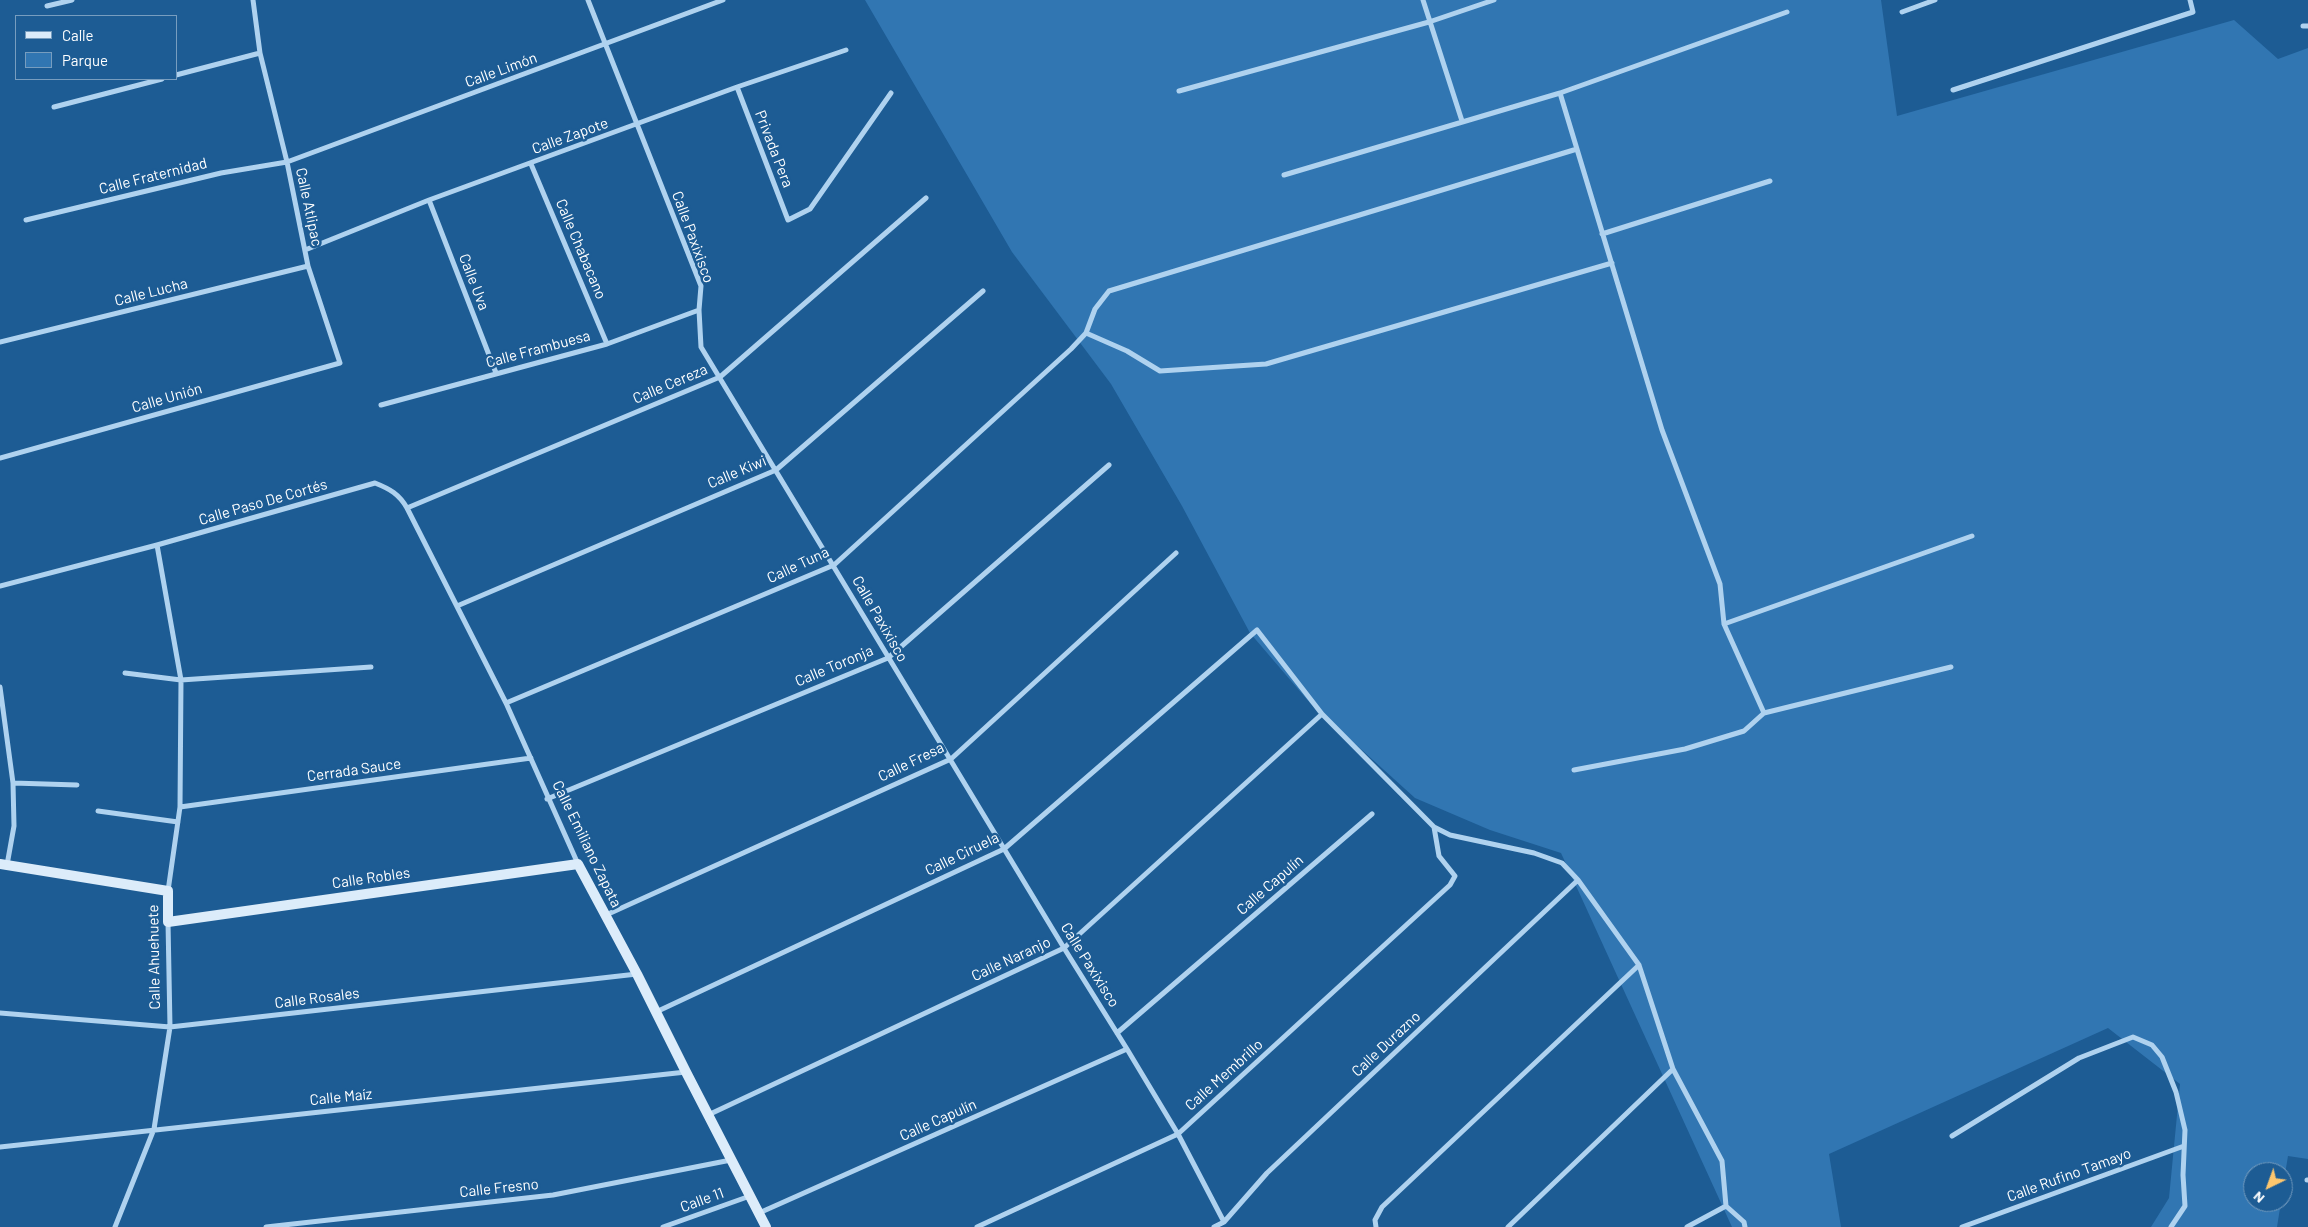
<!DOCTYPE html>
<meta charset="utf-8">
<style>
body{margin:0}
#map{position:relative;width:2308px;height:1227px;overflow:hidden;background:#1d5c94;font-family:Barlow,sans-serif}
canvas{display:block}
.legend{position:absolute;left:15px;top:15px;width:162px;height:65px;box-sizing:border-box;background:#1d5c94;border:1px solid #779dbf;margin:0;padding:6px 9px;list-style:none;font-size:15px;color:#fff}
.legend li{display:flex;align-items:center;gap:10px;height:25px}
.legend b{width:25px;border:1px solid #779dbf}
.north{position:absolute;left:2243px;top:1162px;width:50px;height:50px;box-sizing:border-box;background:#1d5c94;border:1px solid #779dbf;border-radius:50%;rotate:222deg;font-size:14px;font-weight:700;line-height:20px;text-align:center;color:#fff}
.north::after{content:'';display:block;margin:auto;width:18px;height:22px;background:#fec76e;clip-path:polygon(50% 0,100% 100%,50% 72%,0 100%)}
</style>
<div id="map">
<canvas width="2308" height="1227"></canvas>
<ul class="legend">
<li><b style="height:6px;background:#dcecfa"></b>Calle</li>
<li><b style="height:14px;background:#3176b2"></b>Parque</li>
</ul>
<div class="north">N</div>
</div>
<script>
const context = document.querySelector('canvas').getContext('2d');
context.lineJoin = 'round';
function fillPath(path, color) {
  context.fillStyle = color;
  context.fill(path, 'evenodd');
}
function stroke(path, color, width, dash) {
  context.strokeStyle = color;
  context.lineWidth = width;
  context.lineCap = dash ? 'butt' : 'round';
  context.setLineDash(dash || []);
  context.stroke(path);
}
function drawText(font, color, halo, rows, align = 'center') {
  context.font = font + ' Barlow,sans-serif';
  context.lineWidth = 5;
  context.setLineDash([]);
  context.textBaseline = 'middle';
  context.strokeStyle = halo;
  context.fillStyle = color;
  for (const [text, x, y, turn = 0] of rows) {
    context.save();
    context.translate(x, y);
    context.rotate((+turn || 0) * Math.PI / 180);
    context.textAlign = isNaN(turn) ? turn : align;
    if (halo) context.strokeText(text, 0, 0);
    context.fillText(text, 0, 0);
    context.restore();
  }
}
fillPath(new Path2D(`
 M865,0H1881L1897,116L2234,20L2278,59L2308,48V1159L2288,1156L2283,1186V1172H2253V1202H2281L2277,1227H2151L2169,1198L2180,1084L2108,1028L1829,1154L1841,1227H1732L1561,853L1490,830L1415,798L1310,703L1250,633L1182,506L1111,384L1012,252Z`), '#3176b2');
stroke(new Path2D(`
 M588,0L701,286L699,310L701,347L1064,948L1127,1049L1178,1134L1224,1222
 M1423,0L1462,121
 M47,6L72,0
 M1902,12L1935,0
 M2303,26H2308
 M176,75L260,53
 M737,87L788,220L810,209L891,93
 M1953,90L2193,12L2190,0
 M1179,91L1429,22L1494,0
 M1560,93L1662,430L1720,584L1724,624L1764,713
 M54,107L162,79
 M531,164L607,344
 M1284,175L1560,93L1787,12
 M429,200L496,373
 M26,220L221,173L287,162L723,0
 M1602,234L1770,181
 M305,250L429,200L737,87L846,50
 M1086,333L1127,351L1160,371L1266,364L1612,263
 M0,342L308,266
 M381,405L607,344L699,310
 M0,458L340,363L308,266L287,162L260,53L253,0
 M407,508L720,377L926,198
 M157,545L181,680L180,807L168,891
 M0,586L157,545L375,483C390,489 399,494 407,508L506,703L578,864
 M457,606L776,470L983,291
 M1724,624L1972,536
 M125,673L181,680L371,667
 M0,687L13,783L14,826L7,865
 M506,703L834,565L1071,349L1086,333L1095,309L1109,291L1577,149
 M1574,770L1685,749L1744,731L1764,713L1951,667
 M13,783L77,785
 M547,799L888,658L1109,465
 M180,807L531,758
 M98,811L178,822
 M606,915L951,759L1176,553
 M656,1012L1004,849L1257,630L1322,714L1434,827L1450,835L1534,853L1562,863L1578,880L1639,965L1673,1069L1722,1161L1726,1206L1744,1222L1745,1227
 M0,1013L170,1027L637,974
 M1117,1033L1372,814
 M708,1115L1064,948L1322,714
 M1952,1136L2079,1058L2133,1037L2152,1045L2162,1057L2176,1092L2185,1130L2183,1175L2185,1206L2171,1227
 M0,1147L686,1072
 M2307,1180H2308
 M759,1213L1127,1049
 M115,1227L154,1129L170,1027L168,922
 M266,1227L553,1195L731,1160
 M663,1227L750,1196
 M977,1227L1178,1134L1450,885L1455,876L1439,856L1434,827
 M1214,1227L1224,1222L1267,1173L1578,880
 M1376,1227L1375,1220L1382,1207L1639,965
 M1508,1227L1673,1069
 M1687,1227L1726,1206
 M1962,1227L2184,1146`), '#afd2ef', 5);
stroke(new Path2D(`
 M0,864L168,891V922L578,864L637,974L686,1072L766,1227`), '#dcecfa', 10);
drawText('15px', '#fff', '#1d5c94', [
 ["Calle Limón",501,70,-20],
 ["Calle Zapote",570,136,-20],
 ["Privada Pera",774,149,69],
 ["Calle Fraternidad",153,176,-14],
 ["Calle Atlipac",309,207,78],
 ["Calle Paxixisco",693,237,70],
 ["Calle Chabacano",581,249,67],
 ["Calle Uva",474,282,69],
 ["Calle Lucha",151,292,-14],
 ["Calle Frambuesa",538,349,-15],
 ["Calle Cereza",670,384,-23],
 ["Calle Unión",167,398,-16],
 ["Calle Kiwi",737,472,-23],
 ["Calle Paso De Cortés",263,502,-16],
 ["Calle Tuna",798,565,-25],
 ["Calle Paxixisco",880,619,60],
 ["Calle Toronja",834,666,-23],
 ["Calle Fresa",911,762,-26],
 ["Cerrada Sauce",354,770,-8],
 ["Calle Emiliano Zapata",587,844,64],
 ["Calle Ciruela",962,854,-26],
 ["Calle Robles",371,878,-8],
 ["Calle Capulín",1270,885,-41],
 ["Calle Ahuehuete",154,957,-91],
 ["Calle Naranjo",1011,959,-25],
 ["Calle Paxixisco",1090,965,58],
 ["Calle Rosales",317,998,-7],
 ["Calle Durazno",1386,1044,-43],
 ["Calle Membrillo",1224,1075,-42],
 ["Calle Maíz",341,1097,-6],
 ["Calle Capulín",938,1120,-24],
 ["Calle Rufino Tamayo",2069,1175,-20],
 ["Calle Fresno",499,1188,-6],
 ["Calle 11",702,1200,-20]
]);
</script>
